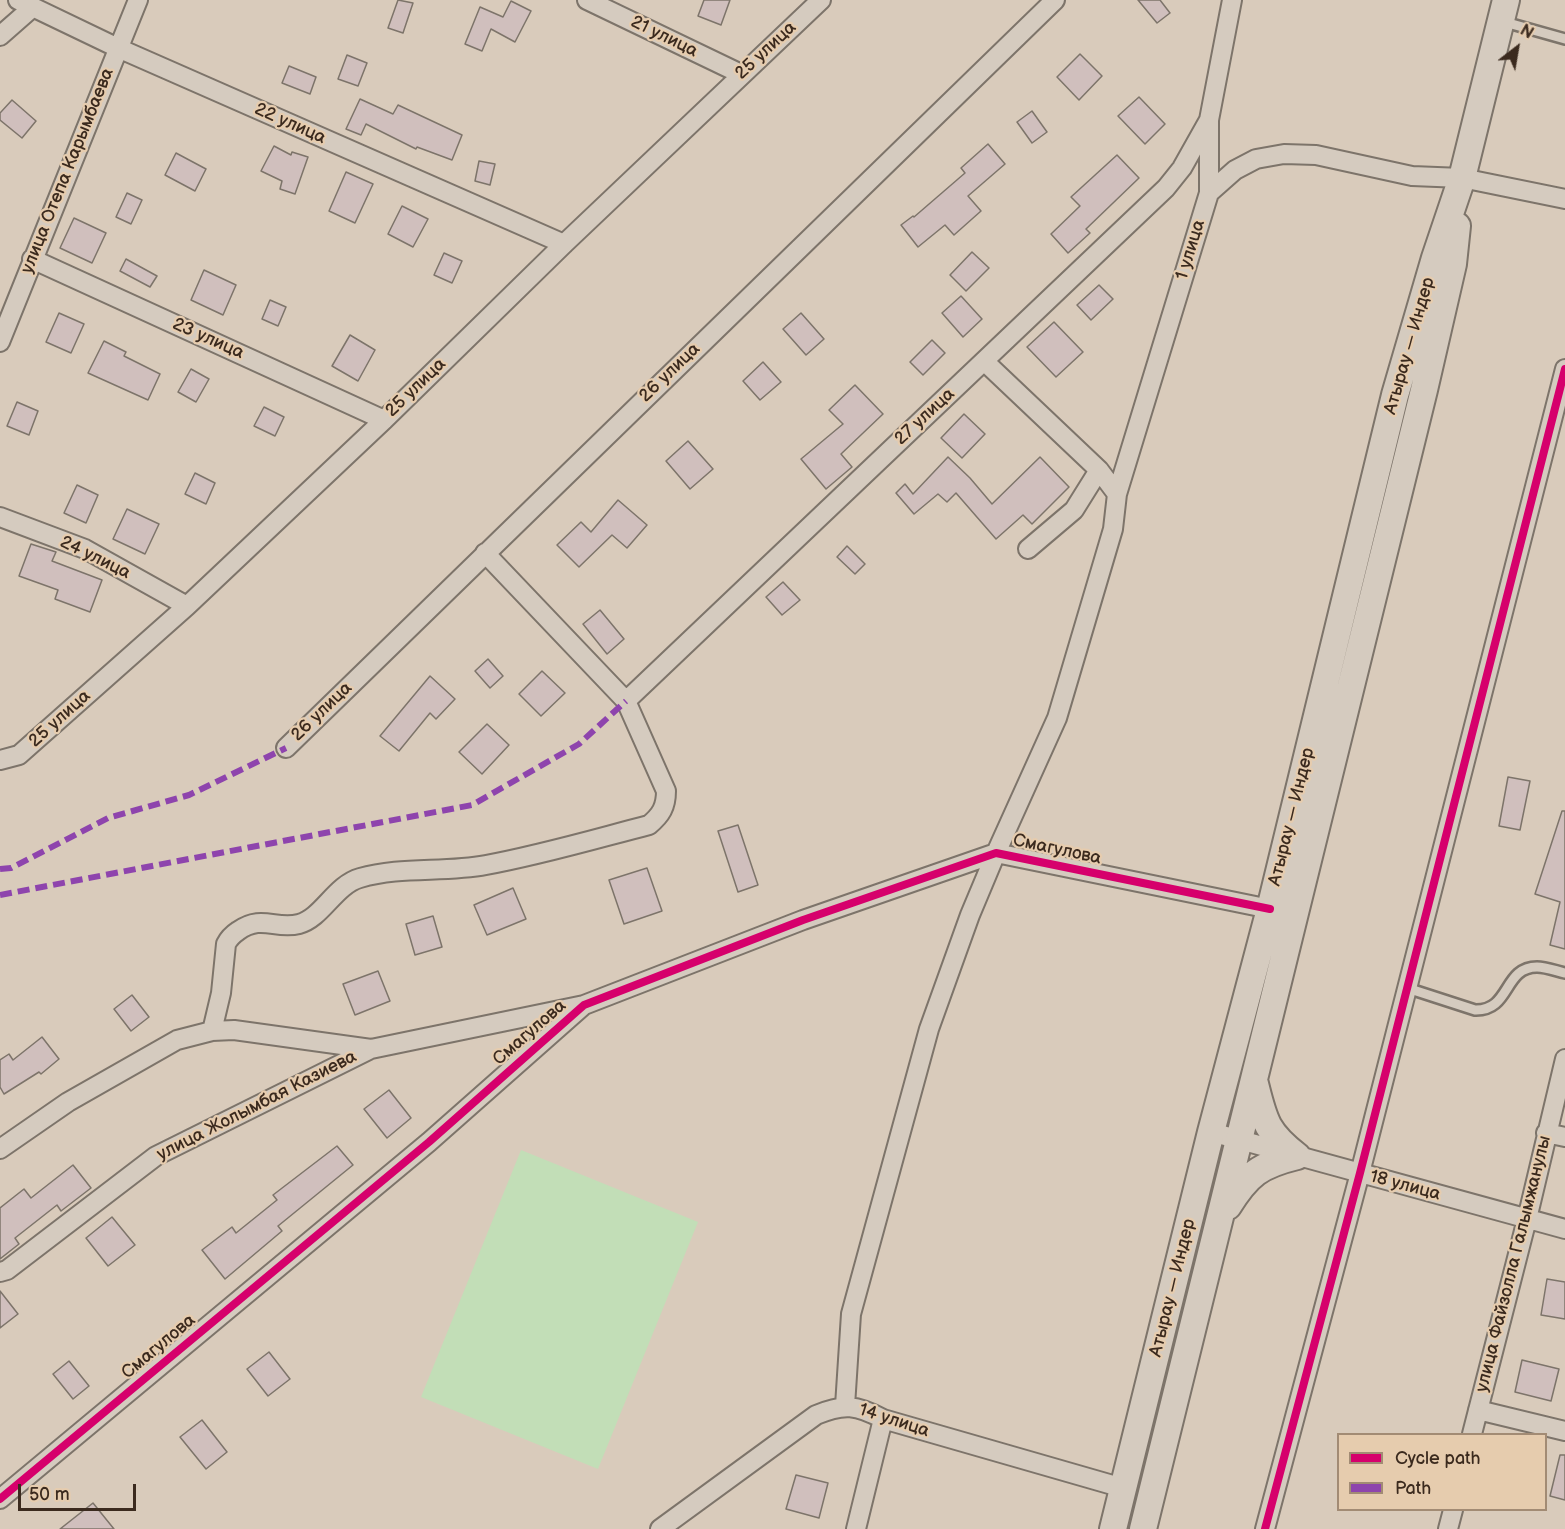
<!DOCTYPE html>
<meta charset="utf-8">
<style>
body{margin:0}
#map{position:relative;width:1565px;height:1529px;overflow:hidden;background:#d9cbbb;font-family:"Balsamiq Sans",sans-serif}
canvas{display:block}
.legend{position:absolute;left:1337px;top:1433px;width:210px;height:78px;box-sizing:border-box;background:#e6ccae;border:2px solid #a28b74;margin:0;padding:8px 10px;list-style:none;font-size:18px;color:#3b2a1e}
.legend li{display:flex;align-items:center;gap:12px;height:30px}
.legend b{width:30px;border:2px solid #a28b74}
.north{position:absolute;left:1487px;top:18px;width:60px;height:60px;-webkit-text-stroke:4px #e6ccae;paint-order:stroke;rotate:31deg;font-size:16px;font-weight:700;line-height:24px;text-align:center;color:#3b2a1e}
.north::after{content:'';display:block;margin:auto;width:21px;height:27px;background:#3b2a1e;clip-path:polygon(50% 0,100% 100%,50% 72%,0 100%)}
.scale{position:absolute;left:18px;top:1484px;width:118px;height:27px;box-sizing:border-box;border:3px solid #3b2a1e;border-top:0;padding-left:8px;font-size:18px;line-height:21px;white-space:nowrap;color:#3b2a1e;-webkit-text-stroke:4px #e6ccae;paint-order:stroke}
</style>
<div id="map">
<canvas width="1565" height="1529"></canvas>
<ul class="legend">
<li><b style="height:8px;background:#d6006c"></b>Cycle path</li>
<li><b style="height:8px;background:#8e44ad"></b>Path</li>
</ul>
<div class="north">N</div>
<div class="scale">50 m</div>
</div>
<script>
const context = document.querySelector('canvas').getContext('2d');
context.lineJoin = 'round';
function fillPath(path, color) {
  context.fillStyle = color;
  context.fill(path, 'evenodd');
}
function stroke(path, color, width, dash) {
  context.strokeStyle = color;
  context.lineWidth = width;
  context.lineCap = dash ? 'butt' : 'round';
  context.setLineDash(dash || []);
  context.stroke(path);
}
function drawText(font, color, halo, rows, align = 'center') {
  context.font = font + ' "Balsamiq Sans",sans-serif';
  context.lineWidth = 4.5;
  context.setLineDash([]);
  context.textBaseline = 'middle';
  context.strokeStyle = halo;
  context.fillStyle = color;
  for (const [text, x, y, turn = 0] of rows) {
    context.save();
    context.translate(x, y);
    context.rotate((+turn || 0) * Math.PI / 180);
    context.textAlign = isNaN(turn) ? turn : align;
    if (halo) context.strokeText(text, 0, 0);
    context.fillText(text, 0, 0);
    context.restore();
  }
}
fillPath(new Path2D(`
 M521,1150L698,1222L598,1469L421,1397Z`), '#c2deb7');
const building = new Path2D(`
 M398,0L413,3L403,33L388,28Z
 M704,0H730L721,25L698,16Z
 M1138,0H1160L1170,13L1157,23Z
 M511,1L531,11L515,42L491,29L482,51L465,44L480,7L503,17Z
 M1080,54L1102,76L1079,100L1057,77Z
 M347,55L367,63L358,86L338,79Z
 M289,66L316,77L310,94L282,83Z
 M1139,97L1165,124L1145,144L1118,116Z
 M360,99L393,114L398,105L462,135L452,160L417,147L416,149L366,124L361,135L346,129Z
 M12,100L36,121L22,138L0,120V113Z
 M1032,111L1047,132L1032,143L1017,122Z
 M988,144L1005,164L968,196L981,211L954,235L945,225L918,247L901,225L913,216L914,217L965,173L961,168Z
 M274,146L291,155L292,152L308,157L295,194L280,189L282,181L261,171Z
 M176,153L206,169L195,191L165,175Z
 M1117,155L1139,178L1086,229L1090,233L1068,253L1051,234L1080,206L1071,197Z
 M479,161L495,164L490,185L475,181Z
 M346,172L373,184L355,223L329,211Z
 M127,193L142,200L131,224L116,217Z
 M402,206L428,219L413,247L388,234Z
 M74,218L106,233L92,263L60,248Z
 M972,252L989,268L966,291L950,275Z
 M444,253L462,261L452,283L434,275Z
 M126,259L157,276L150,287L120,271Z
 M204,270L236,285L223,315L191,300Z
 M1099,285L1113,299L1091,320L1077,305Z
 M961,296L982,319L963,337L942,313Z
 M270,300L286,307L278,326L262,319Z
 M59,313L84,324L71,353L46,342Z
 M801,313L824,339L806,355L783,329Z
 M1054,322L1083,352L1056,377L1027,347Z
 M350,335L375,350L358,381L332,366Z
 M932,340L945,353L923,375L910,362Z
 M104,341L126,352L124,356L160,374L148,400L88,373Z
 M763,362L781,382L760,400L743,381Z
 M191,369L209,379L196,402L178,392Z
 M855,385L883,414L841,454L852,467L826,489L801,459L843,424L829,410Z
 M17,402L38,411L29,435L7,426Z
 M264,407L284,417L275,436L254,426Z
 M964,414L985,434L962,458L941,438Z
 M688,441L713,469L690,489L666,461Z
 M948,457L970,478L992,504L1040,457L1069,487L1032,524L1023,515L996,539L956,493L947,502L938,494L914,514L896,493L905,484L913,494Z
 M195,473L215,483L206,504L185,494Z
 M77,485L98,495L86,523L64,513Z
 M618,500L647,525L627,548L612,535L579,567L557,545L581,522L591,532Z
 M127,509L159,524L145,554L113,539Z
 M31,544L56,552L52,561L102,580L90,612L55,599L58,590L19,576Z
 M847,546L865,564L855,574L837,557Z
 M783,582L800,600L782,615L766,597Z
 M600,610L624,639L607,654L583,624Z
 M488,659L503,676L490,688L475,671Z
 M542,671L565,693L541,716L519,694Z
 M430,676L455,699L436,719L430,713L399,751L380,736Z
 M487,724L509,745L482,774L459,752Z
 M1508,777L1530,781L1520,830L1499,826Z
 M1562,811H1565V949L1550,945L1560,902L1535,894Z
 M738,825L758,885L738,892L718,831Z
 M647,868L662,911L624,924L609,880Z
 M513,888L526,919L487,935L474,905Z
 M433,916L442,947L415,955L406,924Z
 M378,971L390,1001L355,1015L343,984Z
 M132,995L149,1017L131,1031L114,1009Z
 M42,1037L59,1059L41,1074L39,1072L4,1094L0,1087V1060L9,1054L13,1060Z
 M389,1090L411,1118L387,1138L364,1109Z
 M337,1146L353,1165L278,1226L282,1231L225,1279L202,1250L232,1227L236,1233L277,1200L273,1195Z
 M73,1165L91,1188L61,1211L57,1205L15,1238L19,1244L0,1259V1208L24,1189L31,1198Z
 M112,1217L135,1245L108,1266L86,1238Z
 M1547,1279L1565,1282V1319L1541,1315Z
 M0,1291L18,1314L0,1328Z
 M269,1352L290,1379L268,1396L247,1369Z
 M1522,1360L1559,1369L1551,1401L1515,1392Z
 M69,1361L89,1386L73,1399L53,1374Z
 M202,1420L227,1452L206,1469L180,1437Z
 M1560,1455H1565V1500L1550,1496Z
 M796,1475L828,1483L819,1518L786,1509Z
 M93,1503L114,1529H60Z`);
fillPath(building, '#d0bfbd');
stroke(building, '#7d746a', 1.5);
const service = new Path2D(`
 M1501,21L1565,39
 M1407,988L1475,1010C1511,1011 1503,967 1537,967C1546,967 1556,971 1565,973`);
const minor = new Path2D(`
 M18,0L118,48L564,244
 M587,0L741,74
 M0,36L33,7
 M1209,193L1235,170L1256,159L1284,154L1316,155L1412,176L1462,178L1565,199
 M32,259L384,420
 M0,342L138,0
 M1117,494L1209,193V120L1232,0
 M0,517L85,549L187,606
 M1028,549L1074,510L1099,470
 M626,701L1166,188L1182,168L1209,120
 M286,748L1055,0
 M0,760L19,755L187,606L384,420L564,244L821,0
 M212,1031L221,993L226,944C229,938 232,935 238,931C262,914 275,930 299,924C322,918 335,885 360,878C401,866 444,873 486,865C541,855 595,839 649,825C661,815 666,807 666,791L626,701L485,553
 M1211,1132L1565,1229
 M1546,1133L1565,1137
 M0,1149L68,1102L177,1040L212,1031L234,1030L371,1049
 M0,1272L7,1270L156,1156L371,1049L584,1005
 M845,1406L851,1314L929,1029L970,915L996,853L1057,718L1113,529L1117,494L1099,470L984,361
 M1478,1410L1565,1431
 M1472,1434L1527,1219L1565,1059
 M0,1499L429,1142L584,1005L803,920L996,853L1270,909
 M660,1529L816,1415C844,1403 857,1405 883,1419L1123,1488
 M856,1529L883,1419
 M1265,1529L1360,1173L1565,369
 M1448,1529L1453,1510`);
const secondary = new Path2D(`
 M1255,1084C1264,1120 1266,1132 1297,1156
 M1228,1206C1248,1174 1260,1165 1297,1156
 M1113,1529L1211,1132L1270,909L1395,395L1435,258L1462,178L1506,0
 M1143,1529L1424,390L1453,264L1457,226`);
stroke(service, '#7d746a', 14);
stroke(minor, '#7d746a', 22);
stroke(secondary, '#7d746a', 30);
stroke(service, '#d5cbbf', 9);
stroke(minor, '#d5cbbf', 18);
stroke(secondary, '#d5cbbf', 26);
stroke(new Path2D(`
 M0,869L11,868L108,818L189,795L286,748
 M0,895L472,805L579,744L626,701`), '#8e44ad', 6, [12, 6]);
stroke(new Path2D(`
 M0,1499L429,1142L584,1005L803,920L996,853L1270,909
 M1265,1529L1360,1173L1565,369`), '#d6006c', 8);
drawText('18px', '#3b2a1e', '#e6ccae', [
 ["21 улица",664,37,26],
 ["25 улица",766,51,-43],
 ["22 улица",290,124,24],
 ["улица Отепа Карымбаева",68,171,-68],
 ["1 улица",1191,250,-73],
 ["23 улица",208,339,24],
 ["Атырау — Индер",1410,346,-74],
 ["26 улица",670,373,-44],
 ["25 улица",416,388,-44],
 ["27 улица",925,417,-43],
 ["24 улица",95,558,26],
 ["26 улица",322,712,-44],
 ["25 улица",60,719,-42],
 ["Атырау — Индер",1292,817,-76],
 ["Смагулова",1057,850,12],
 ["Смагулова",530,1033,-41],
 ["улица Жолымбая Казиева",257,1106,-27],
 ["18 улица",1405,1186,15],
 ["улица Файзолла Галымжанулы",1514,1264,-76],
 ["Атырау — Индер",1173,1288,-76],
 ["Смагулова",159,1347,-40],
 ["14 улица",894,1421,18]
]);
</script>
